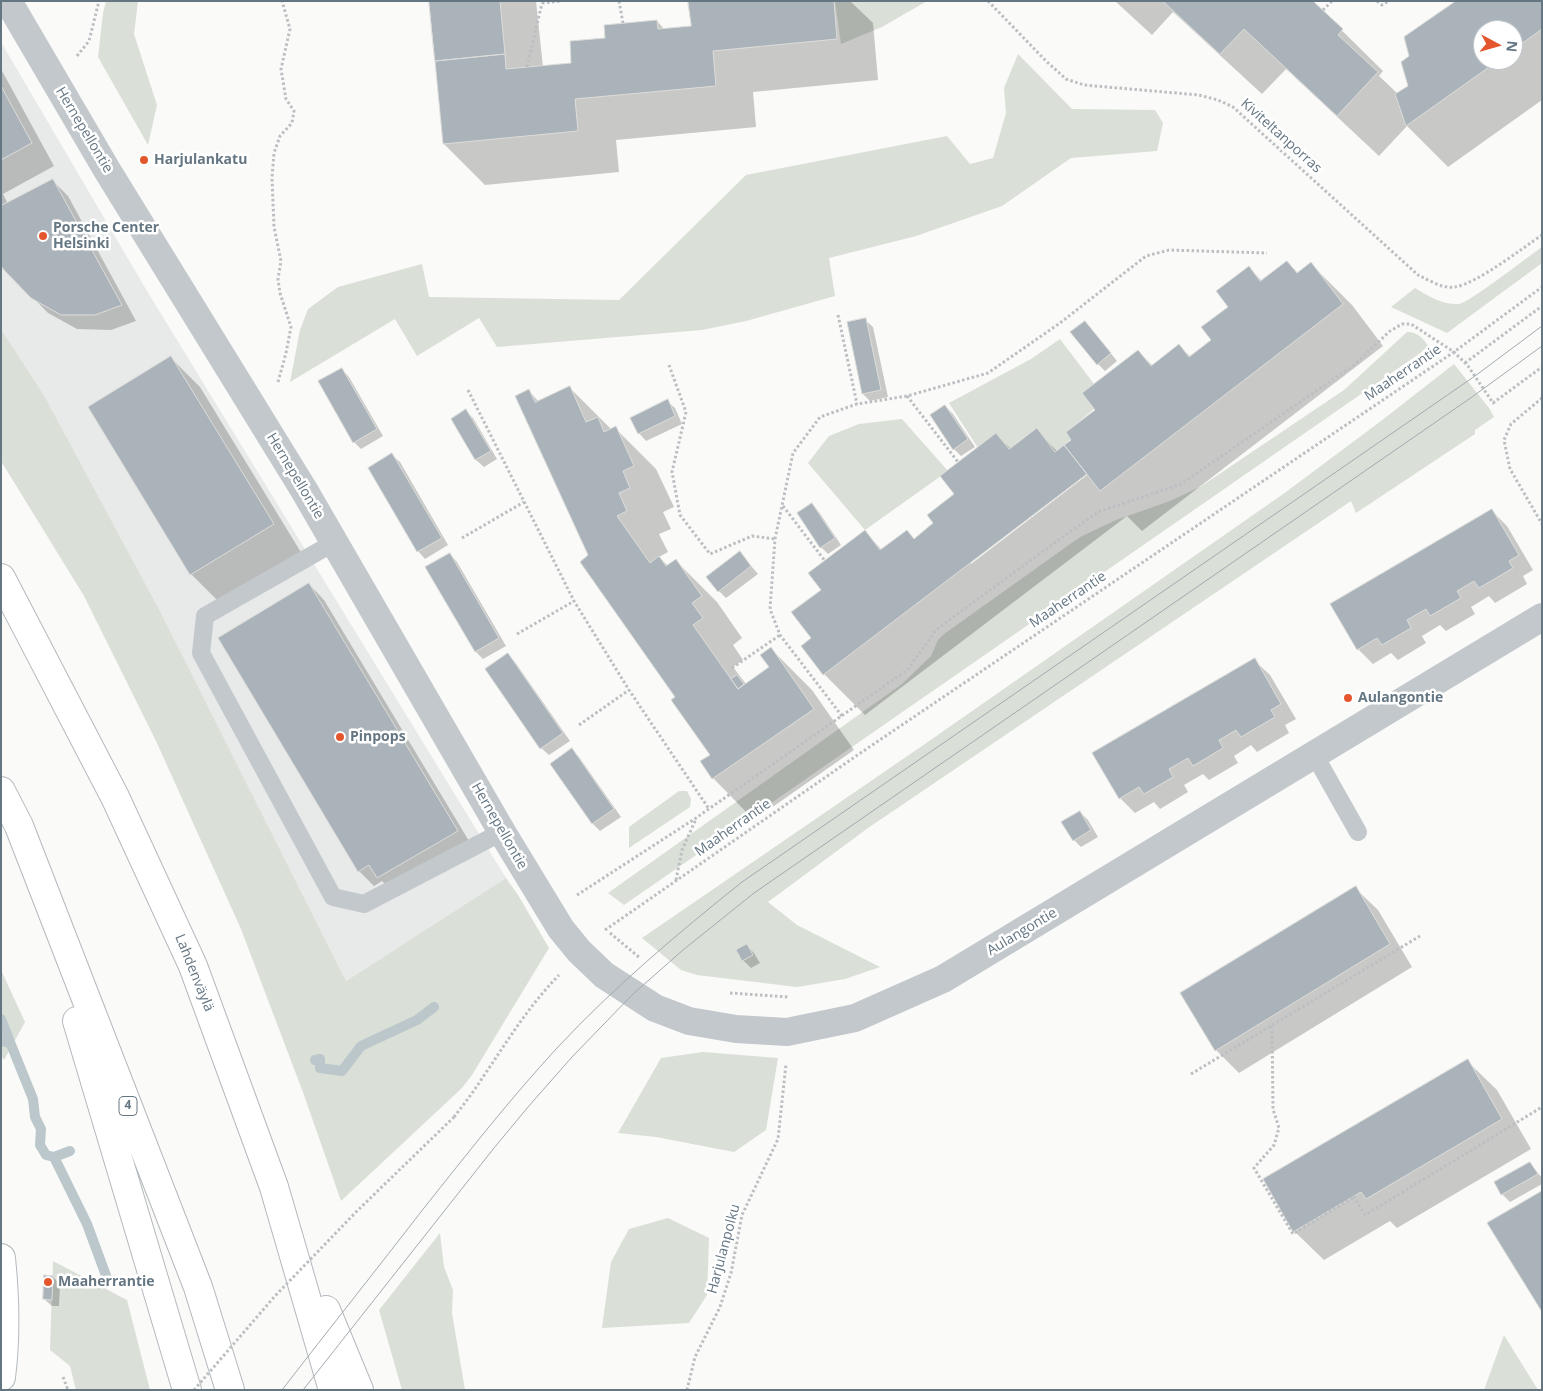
<!DOCTYPE html>
<meta charset="utf-8">
<style>
body{margin:0}
#map{position:relative;width:1543px;height:1391px;overflow:hidden;background:#fafaf8;font-family:"Open Sans",sans-serif}
canvas{display:block}
.frame{position:absolute;inset:0;border:2px solid #657683;pointer-events:none}
.north{position:absolute;left:1473px;top:20px;width:50px;height:50px;box-sizing:border-box;background:#fff;border:1px solid #c1c8cd;border-radius:50%;rotate:96deg;font-size:14px;font-weight:700;line-height:20px;text-align:center;color:#657683}
.north::after{content:'';display:block;margin:auto;width:18px;height:22px;background:#e4572e;clip-path:polygon(50% 0,100% 100%,50% 72%,0 100%)}
</style>
<div id="map">
<canvas width="1543" height="1391"></canvas>
<div class="frame"></div>
<div class="north">N</div>
</div>
<script>
const context = document.querySelector('canvas').getContext('2d');
context.lineJoin = 'round';
function fillPath(path, color) {
  context.fillStyle = color;
  context.fill(path, 'evenodd');
}
function stroke(path, color, width, dash) {
  context.strokeStyle = color;
  context.lineWidth = width;
  context.lineCap = dash ? 'butt' : 'round';
  context.setLineDash(dash || []);
  context.stroke(path);
}
function drawText(font, color, halo, rows, align = 'center') {
  context.font = font + ' "Open Sans",sans-serif';
  context.lineWidth = 5;
  context.setLineDash([]);
  context.textBaseline = 'middle';
  context.strokeStyle = halo;
  context.fillStyle = color;
  for (const [text, x, y, turn = 0] of rows) {
    context.save();
    context.translate(x, y);
    context.rotate((+turn || 0) * Math.PI / 180);
    context.textAlign = isNaN(turn) ? turn : align;
    if (halo) context.strokeText(text, 0, 0);
    context.fillText(text, 0, 0);
    context.restore();
  }
}
fillPath(new Path2D(`
 M1,42L147,291L506,878L346,981L160,611L45,397L1,329Z`), '#e8e9e9');
fillPath(new Path2D(`
 M106,1H138L134,34L157,105L148,145L98,57L103,13Z
 M835,1H927L882,27L841,44Z
 M1018,54L1072,109L1155,110L1163,123L1157,151L1071,158L1002,206L916,236L829,258L835,296L746,321L702,330L497,347L479,318L417,356L395,319L290,382L300,330L308,309L338,287L422,264L429,297L619,300L746,175L947,136L970,164L993,158L1006,113L1004,88Z
 M1542,247V263L1447,333L1391,307L1415,288C1428,296 1443,305 1459,304C1469,303 1529,256 1542,247Z
 M1,329L45,397L160,611L346,981L506,878L518,895L549,948L472,1075L462,1088L341,1201L304,1095L241,929L156,741L84,596L1,461Z
 M1407,332C1419,332 1423,339 1429,347L624,905L608,893L902,684L931,656L938,640L944,634L1080,537L1116,520L1170,501L1200,487L1344,390Z
 M1060,339L1094,384L1082,393L1094,409L1066,432L1071,439L1055,452L1036,428L1009,449L978,448L949,403L1031,359Z
 M1454,364L1489,408L1494,417L1475,430V434L1356,513L1351,501L868,828L768,902L797,925L880,967L845,979L797,987L697,975L681,970L642,938L922,746L1286,492L1381,421Z
 M902,419L948,471L865,530L808,463L829,436L859,424Z
 M679,791H687L691,799L690,807L629,848V827Z
 M1,970L25,1022L4,1060L1,1056Z
 M703,1052L778,1058L766,1130L734,1152L656,1137L618,1133L661,1058Z
 M668,1218L709,1238L707,1295L689,1323L602,1328L611,1262L629,1229Z
 M440,1233L444,1267L453,1290L452,1313L465,1390H402L379,1310Z
 M53,1261L127,1300L150,1390H76L70,1366L50,1350Z
 M1504,1335L1538,1390H1484Z`), '#dadfd7');
fillPath(new Path2D(`
 M431,1H536L543,67L573,64L607,39L657,21L665,30L692,27L690,1H850L873,23L878,80L753,92L756,127L616,140L619,172L485,185L444,144Z
 M1115,1H1312L1383,71L1379,76L1398,94L1409,86L1410,57L1542,1V100L1448,167L1407,126L1379,156L1286,69L1262,94L1173,12L1152,35ZM1483,30H1513V60H1483Z
 M1,69L54,166L3,194L8,204L53,181L68,196L136,321L111,330L77,329L48,313L5,269L1,263Z
 M1287,262L1298,273L1311,264L1352,305L1383,346L1142,531L1127,516L865,715L824,674L803,646L812,639L822,590L865,532L882,550L907,532L914,539L935,523L996,435L1011,449L1036,430L1058,452L1073,440L1138,351L1153,366L1179,346L1191,357L1213,341L1249,268L1262,281ZM1085,473L1087,475L971,564V561Z
 M865,320L873,327L888,397L870,401L863,394Z
 M1092,330L1117,361L1105,371L1098,364Z
 M170,357L200,387L302,554L221,604L191,574Z
 M341,369L349,377L383,436L361,449L354,442Z
 M570,388L612,430L615,428L656,469L674,507L663,512L671,529L659,534L668,552L659,557L668,566L676,561L717,602L742,638L733,645L743,660L733,667L746,684L770,667L771,649L812,690L854,750L754,820L713,778L702,762L711,755L590,556L529,391L539,402Z
 M667,401L675,408L682,424L646,441L639,433Z
 M945,406L953,414L975,447L961,456L954,449Z
 M466,411L473,418L497,459L484,467L476,460L452,419Z
 M392,455L400,462L448,545L425,559L418,551Z
 M812,504L819,512L841,545L828,554L821,547Z
 M1492,511L1507,526L1533,570L1523,576L1527,584L1495,603L1489,596L1471,607L1475,614L1446,631L1440,625L1422,636L1426,643L1398,660L1391,653L1373,664L1358,649Z
 M740,553L758,574L726,598L719,591Z
 M450,554L457,562L506,646L483,659L476,652Z
 M309,584L324,600L472,846L394,893L382,881L374,886L359,871Z
 M508,655L515,662L570,741L549,755L541,748Z
 M1254,660L1270,675L1296,719L1285,725L1289,733L1257,752L1251,745L1234,756L1238,763L1209,780L1203,774L1184,785L1188,792L1160,809L1154,802L1135,813L1120,798Z
 M572,750L579,757L621,817L600,831L593,824L552,764Z
 M1080,812L1088,820L1098,837L1081,847L1074,840Z
 M1355,888L1378,910L1412,967L1239,1073L1216,1050Z
 M747,946L754,953L760,963L751,968L743,960L738,950Z
 M1467,1061L1497,1090L1531,1149L1397,1228L1390,1221L1324,1260L1294,1231Z
 M1530,1163L1542,1178V1184L1510,1202L1502,1194L1496,1183Z
 M53,1277L60,1284L59,1306H52L44,1299Z`), '#0003');
stroke(new Path2D(`
 M1,1019L10,1042
 M5,1042H10L33,1099L35,1117L41,1129L40,1145L46,1155L54,1157L70,1151
 M315,1060L320,1059V1068L342,1071L361,1046L417,1020L434,1007
 M54,1157L87,1224L108,1281`), '#bbc7cb', 10);
const building = new Path2D(`
 M429,1H500L505,54L435,61Z
 M688,1H834L837,39L713,51L716,86L575,99L578,131L443,144L435,61L505,54L506,69L571,63L570,41L605,38L604,25L657,20L658,29L691,26Z
 M1163,1H1313L1343,29L1338,35L1378,72L1337,116L1244,29L1220,54Z
 M1456,1H1542V29L1513,50V30H1483V60H1499L1406,126L1395,94L1408,86L1401,62L1409,56L1404,37Z
 M1,86L32,143L1,160Z
 M53,179L122,305L95,315H61L31,298L4,270L1,266V206Z
 M1287,261L1297,273L1311,262L1343,304L1100,491L1064,445L1071,440L1066,432L1095,410L1082,393L1138,350L1151,366L1179,344L1189,357L1211,340L1201,327L1228,307L1216,291L1249,266L1260,281Z
 M866,318L881,390L862,394L847,322Z
 M1085,321L1111,353L1097,365L1070,332Z
 M171,356L274,524L190,575L88,407Z
 M342,368L377,429L353,443L318,381Z
 M570,386L586,422L598,417L604,432L616,426L634,466L623,471L630,488L619,493L627,511L617,516L650,563L659,556L666,566L676,559L689,578L702,596L692,603L703,618L693,625L738,689L769,667L760,655L771,647L814,709L712,779L700,761L710,755L671,700L675,697L580,562L588,555L515,396L529,389L535,402Z
 M668,399L675,416L638,434L630,418Z
 M945,405L968,439L953,450L930,415Z
 M466,409L491,451L475,460L451,419Z
 M1037,428L1055,452L1064,445L1087,474L823,675L801,646L811,638L791,612L821,590L808,573L865,530L880,550L907,530L914,539L933,523L927,515L954,494L940,476L996,433L1009,449Z
 M392,453L442,538L417,552L368,468Z
 M812,503L835,538L820,548L797,513Z
 M1492,509L1519,555L1509,561L1513,568L1479,588L1474,581L1457,591L1461,598L1430,616L1426,609L1407,620L1411,628L1382,645L1377,638L1357,650L1330,604Z
 M740,551L751,566L718,592L706,577Z
 M450,553L499,638L475,652L425,567Z
 M309,583L458,831L377,878L369,865L358,872L218,638Z
 M508,653L563,733L540,749L485,669Z
 M1255,658L1281,704L1271,710L1275,717L1241,737L1236,730L1219,740L1223,748L1193,766L1188,758L1169,769L1173,777L1144,794L1139,787L1119,799L1092,753Z
 M737,675L744,684L738,689L731,679Z
 M572,748L614,809L592,824L550,764Z
 M1080,811L1091,830L1073,841L1061,822Z
 M1356,886L1390,944L1215,1051L1180,993Z
 M747,944L753,955L742,961L736,950Z
 M1468,1059L1502,1119L1366,1199L1361,1192L1293,1232L1263,1179Z
 M1530,1162L1538,1174L1501,1195L1494,1182Z
 M1542,1191V1312L1487,1223Z
 M44,1275L53,1276L52,1300L43,1299Z`);
fillPath(building, '#aab3b9');
stroke(building, '#dcdcda', 1);
const secondary = new Path2D(`
 M1,1258C5,1297 6,1338 1,1377`);
const motorway = new Path2D(`
 M1,578L115,797L193,966L274,1187L333,1390
 M1,791L19,826L198,1287L230,1390
 M77,1021L187,1390
 M326,1310L359,1390`);
stroke(secondary, '#b3babf', 30);
stroke(motorway, '#b4b9bd', 30);
stroke(new Path2D(`
 M619,1L623,23
 M988,1L1046,61L1066,79L1084,85L1199,95L1218,100L1233,107L1418,275C1429,280 1442,289 1455,287C1478,283 1521,249 1542,235
 M1377,1L1382,5L1389,1
 M542,3L562,1
 M1323,10L1332,1
 M77,56L89,41L99,1
 M527,67L542,3
 M838,315L857,404
 M1465,363L1542,306
 M669,365L686,412L672,472L680,515L710,554L752,536L775,539
 M278,382L286,353L291,327L280,293L278,279L281,261L274,227L272,178L274,153L280,136L292,123L294,111L286,99L281,69L290,29L282,1
 M468,390L574,601L629,690L709,809
 M907,396L958,462
 M1542,398L1511,424L1504,440L1510,469L1542,524
 M783,506L825,561
 M462,538L524,502
 M517,634L574,601
 M732,668L780,635
 M842,716L780,635L770,609L775,539L793,453L820,417L857,404L907,396L988,373L1060,323L1146,256L1169,250L1267,253
 M579,725L629,690
 M676,880L682,850L696,819
 M577,895L696,818L907,670L937,629L1068,533L1098,512L1181,484L1354,365L1390,331L1402,324H1411L1454,352L1468,366L1493,403L1542,367
 M605,930L859,754L1454,352L1542,287
 M610,933L640,958
 M730,993L788,997
 M1272,1026L1273,1109L1279,1128L1274,1145L1254,1168L1293,1234L1354,1197
 M1191,1074L1420,936
 M454,1117C464,1104 474,1091 483,1077C508,1040 528,1007 559,975
 M1353,1197H1354L1365,1215L1542,1107
 M63,1377L68,1390
 M687,1390L695,1357L720,1307L731,1273L742,1215L778,1139L786,1064`), '#bbbfc2', 3, [2.5, 2.5]);
stroke(new Path2D(`
 M335,542L205,616L201,653L333,897L364,904L502,832
 M1314,754L1358,832`), '#c3c8cc', 18);
stroke(new Path2D(`
 M8,1L107,170L304,490L502,832L561,929L579,951L604,975L655,1008L689,1021L736,1029L787,1032L855,1018L943,979L1542,617`), '#c3c8cc', 28);
stroke(secondary, '#fff', 28);
stroke(motorway, '#fff', 28);
stroke(new Path2D(`
 M282,1390C329,1329 377,1269 424,1208C467,1154 510,1099 557,1048C614,987 677,934 742,882L1475,376L1542,326
 M303,1390L494,1148L528,1107L572,1057L633,994L683,950L754,893L1472,397L1542,346`), '#a2aab0', 1);
stroke(new Path2D(`
 M194,1390L275,1296L357,1211L454,1117`), '#bbbfc2', 3, [2.5, 2.5]);
for (const [x, y, r, color] of [
 [144,160,5,"#e4572e"],
 [43,236,5,"#e4572e"],
 [1348,698,5,"#e4572e"],
 [340,737,5,"#e4572e"],
 [48,1282,5,"#e4572e"]
]) {
  const dot = new Path2D();
  dot.arc(x, y, r, 0, 2 * Math.PI);
  context.fillStyle = color;
  context.fill(dot);
  stroke(dot, '#fff', 2);
}
for (const [x, y, w] of [
 [128,1106,18]
]) {
  const box = new Path2D();
  box.roundRect(x - w / 2, y - 9.5, w, 19, 4);
  context.fillStyle = '#fff';
  context.fill(box);
  stroke(box, '#657683', 1);
}
drawText('bold 12px', '#657683', null, [
 ["4",128,1106]
]);
drawText('14px', '#657683', '#fff', [
 ["Hernepellontie",84,130,59],
 ["Kiviteltanporras",1281,136,42],
 ["Maaherrantie",1403,373,-34],
 ["Hernepellontie",295,476,59],
 ["Maaherrantie",1068,600,-34],
 ["Hernepellontie",499,826,60],
 ["Maaherrantie",733,828,-35],
 ["Aulangontie",1022,932,-31],
 ["Lahdenväylä",194,973,68],
 ["Harjulanpolku",724,1249,-75]
]);
drawText('bold 14px', '#657683', '#fff', [
 ["Harjulankatu",154,160],
 ["Porsche Center",53,228],
 ["Helsinki",53,244],
 ["Aulangontie",1358,698],
 ["Pinpops",350,737],
 ["Maaherrantie",58,1282]
], 'left');
</script>
